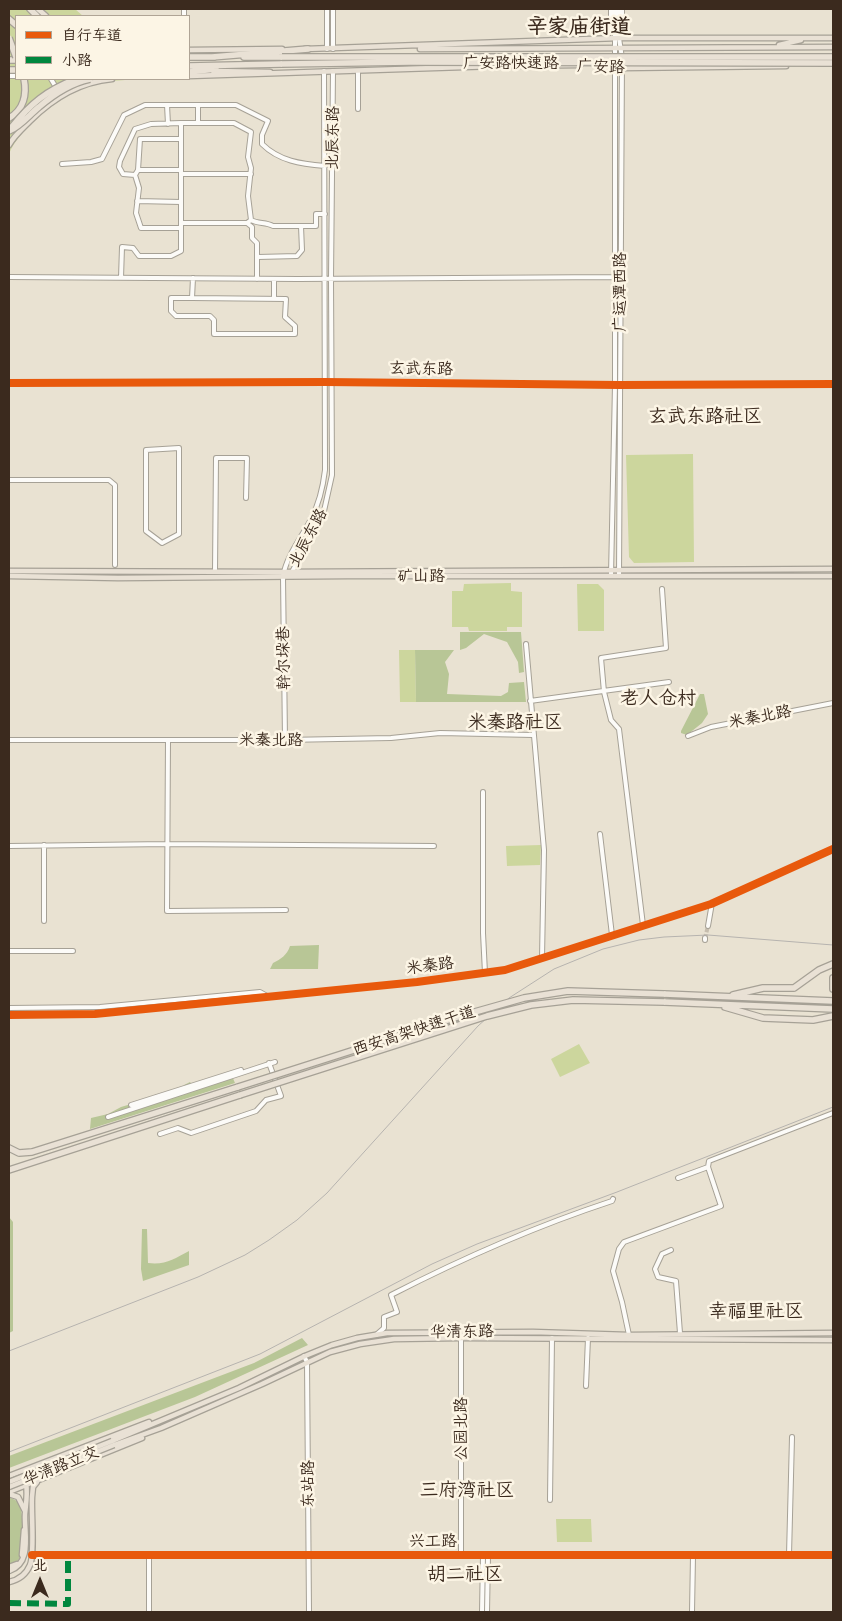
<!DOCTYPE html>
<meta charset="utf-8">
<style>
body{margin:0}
#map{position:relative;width:842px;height:1621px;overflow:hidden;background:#e9e2d2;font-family:"Comic Neue","LXGW WenKai TC",sans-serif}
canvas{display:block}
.frame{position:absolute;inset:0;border:10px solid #3b2a1e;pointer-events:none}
.legend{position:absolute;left:15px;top:15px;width:175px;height:65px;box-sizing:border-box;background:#fcf5e5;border:1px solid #afa495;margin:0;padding:6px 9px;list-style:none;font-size:15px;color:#3b2a1e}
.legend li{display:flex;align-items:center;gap:10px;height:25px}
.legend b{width:25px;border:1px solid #afa495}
.north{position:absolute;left:15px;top:1556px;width:50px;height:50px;-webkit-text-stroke:4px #fcf5e5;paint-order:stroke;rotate:0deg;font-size:14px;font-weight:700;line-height:20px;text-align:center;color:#3b2a1e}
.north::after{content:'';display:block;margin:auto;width:18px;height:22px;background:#3b2a1e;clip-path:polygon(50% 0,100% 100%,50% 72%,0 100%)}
</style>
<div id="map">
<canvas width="842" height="1621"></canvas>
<div class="frame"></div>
<ul class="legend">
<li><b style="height:6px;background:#e8590c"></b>自行车道</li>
<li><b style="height:6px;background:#00873e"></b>小路</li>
</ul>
<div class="north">北</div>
</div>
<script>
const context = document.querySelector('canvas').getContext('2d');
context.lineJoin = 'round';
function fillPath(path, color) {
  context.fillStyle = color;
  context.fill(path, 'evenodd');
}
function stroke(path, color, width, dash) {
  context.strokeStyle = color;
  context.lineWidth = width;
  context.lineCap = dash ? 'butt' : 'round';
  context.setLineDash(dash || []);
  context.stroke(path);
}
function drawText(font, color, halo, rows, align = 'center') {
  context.font = font + ' "Comic Neue","LXGW WenKai TC",sans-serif';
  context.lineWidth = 5;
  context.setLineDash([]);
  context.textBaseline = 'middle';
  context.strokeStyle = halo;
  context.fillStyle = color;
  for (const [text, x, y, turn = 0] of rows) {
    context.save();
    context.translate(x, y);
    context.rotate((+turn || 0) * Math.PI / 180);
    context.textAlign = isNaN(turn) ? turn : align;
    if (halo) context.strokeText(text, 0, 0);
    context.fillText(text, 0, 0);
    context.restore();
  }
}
fillPath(new Path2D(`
 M9,9H75L83,16H16V79L125,80C109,81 93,82 79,89C55,101 19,129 9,154Z
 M693,454L694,562L634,563L629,557L626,455Z
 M511,583V591L522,592V627H507V631H469L468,627H452V591H463L464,584Z
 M577,584H598L604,590V631H578Z
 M399,650H415L416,702H400Z
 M541,845L540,865L507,866L506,846Z
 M579,1044L590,1063L560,1077L551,1059Z
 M556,1519H591L592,1542H557Z`), '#ccd69d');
fillPath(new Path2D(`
 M460,632H521L524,672L519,673L518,662L507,642L484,634L466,648L460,650Z
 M415,650H454L445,662L449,674L447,694L501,696L508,692L509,683L524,682L526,702H416Z
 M700,694H704L708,714L702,723L687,735L681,733V731Z
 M319,945L318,969H270L273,963C281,959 287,955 290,946Z
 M232,1076L235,1083L90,1129L91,1118L108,1114L121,1107L185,1088L184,1085L190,1082L196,1089Z
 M9,1217L13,1222V1331L9,1333Z
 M142,1229H147L148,1263C166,1265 174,1259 189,1251V1265L143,1281L141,1269Z
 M302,1338L308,1345L195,1397L9,1468V1456L254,1363Z
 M9,1497L19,1502C24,1513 24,1549 19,1559C16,1563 13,1565 9,1566Z`), '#b8c696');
stroke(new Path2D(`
 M705,938L708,926`), '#c6bdae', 4, [4, 2]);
const minor = new Path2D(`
 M184,9V16
 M327,9V49
 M333,9V49
 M611,9V29L615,33
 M619,9V38L622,58L619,576
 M619,32L622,29V9
 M358,71V109
 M9,76H16
 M51,79L57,89
 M167,105L168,124
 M198,105V123
 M62,164L91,162L102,159L124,115L145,105H236L268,121L262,135V144C279,161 301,164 325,166
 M138,170H181
 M181,174H251
 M135,175L123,174L119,167L120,161L135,129L151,124L181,123
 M137,201L181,202
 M251,220C258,224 266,222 273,226H316V214H325
 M181,223H247
 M181,228H141L136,213L139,188L135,175L138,170L140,139H181
 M258,257L297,256L302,250L301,226
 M9,277L298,279L615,277
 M121,278L122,247L133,248L139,256H171L181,251V123H234L251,132L248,157L251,168L248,196L251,220L247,223L252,227V238L257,243V279
 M192,298L286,299L285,317L295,326V334H214V320L210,316H176L171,311V298H192L193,278
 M274,299V279
 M9,383L325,382L620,385L833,384
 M179,448V534L162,543L146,531V450Z
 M9,480H109L115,485V565
 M215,572L216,458H247L246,498
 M611,575L615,385V9
 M283,577L292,572L324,511L332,475L331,279L333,71
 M526,644L544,850L542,958
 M530,701L669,682
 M688,736L711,727L833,703
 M9,740H285L391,738L440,733L533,735
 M168,740L167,911L286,910
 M285,740L283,577C286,556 302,537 311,519C319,504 323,487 325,470L324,71
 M483,792V933L485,973
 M600,834L612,935
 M9,846L168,844L434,846
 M44,921V845
 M643,925L619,729L611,720L604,692L601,658L666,648L662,589
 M708,926L712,903
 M705,940V938
 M9,951H73
 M9,1008L100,1007L260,992L269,997
 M9,1015L95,1014L417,982L505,970L711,904L833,849
 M131,1105L241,1070
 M108,1117L275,1062
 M160,1134L178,1128L191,1133L256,1111L266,1100L281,1096L269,1063
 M678,1178L708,1167
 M671,1250L662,1254L655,1269L658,1277L676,1281L680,1333
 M376,1335L384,1328V1317L397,1312L391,1295C463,1258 536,1226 612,1201L613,1199
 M629,1335L622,1302L613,1271L619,1249L624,1242L721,1206L708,1167L709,1161L833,1113
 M304,1356L307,1362L309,1612
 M586,1386L588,1338
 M550,1500L552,1338
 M32,1555H833
 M149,1555V1612
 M461,1555V1332
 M789,1555L792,1437
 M482,1612L483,1556
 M487,1612L488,1556
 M692,1612L693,1556`);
const major = new Path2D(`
 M38,9L46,16
 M779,45L801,40
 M305,49L619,38H833
 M420,49L833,47
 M189,50L282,49
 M610,65H615L622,68L786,66
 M213,71L270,72
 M189,76L495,66L580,65
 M9,145C14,136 22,129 30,121C53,98 79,82 112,79
 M9,571L284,572L833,569
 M9,576L118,578L347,576H833
 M112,1441L239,1388L305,1356L332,1345L357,1338L387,1333L533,1332L629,1335L833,1333
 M114,1445L161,1428L262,1384L330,1352L360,1344L394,1339L461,1338L833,1340
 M9,1476L149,1422
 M9,1492L142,1438
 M9,1494L18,1497L25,1511
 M22,1555L24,1530
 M9,1567L17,1564
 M9,1571C33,1563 24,1533 25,1514C26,1504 28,1494 26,1483
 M9,1582C18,1580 26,1575 30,1565C35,1554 31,1512 32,1497L33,1487L37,1482`);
const highway = new Path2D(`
 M30,9L37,16
 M9,19L16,25
 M189,57H215
 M212,57L308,49
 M244,57H282
 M9,60H16
 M189,66L282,64
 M9,70H16
 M189,72L216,69
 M9,118C24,110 27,94 24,79
 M833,978V989
 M664,994L833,1001
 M733,995L763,988H794L819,970L833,964
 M664,1002L833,1009
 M725,1007L763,1018L813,1020L833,1016
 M9,1148L19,1153L32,1152L238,1087
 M9,1170L240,1095`);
stroke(minor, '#a6a196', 6);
stroke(major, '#a6a196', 7);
stroke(highway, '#a6a196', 8);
stroke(minor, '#fcfbf8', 4);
stroke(major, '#e9e1d5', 4.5);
stroke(highway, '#e9e1d5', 5.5);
stroke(new Path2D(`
 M9,1351L198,1277L245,1255L269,1240L297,1220L327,1193L478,1026L509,998L554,969L603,949L639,940L664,937L708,935L833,945
 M9,1452L260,1354L432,1264L477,1244L617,1192L833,1107`), '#b6b3af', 1);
const majorBridge = new Path2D(`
 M9,1482L112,1441
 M9,1487L114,1445`);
const highwayBridge = new Path2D(`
 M9,38L16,57
 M282,57H833
 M282,64L410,62L833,63
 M11,128C30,104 47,90 76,79
 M9,131C21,126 29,115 39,107C54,94 71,83 90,79
 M238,1087L464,1015L524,998L568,991L664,994
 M240,1095L487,1016L531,1005L573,1000L664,1002`);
stroke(majorBridge, '#a6a196', 7, []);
stroke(highwayBridge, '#a6a196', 8, []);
stroke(majorBridge, '#e9e1d5', 4.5);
stroke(highwayBridge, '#e9e1d5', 5.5);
stroke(new Path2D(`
 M9,1603L68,1604V1555`), '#00873e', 6, [12, 6]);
stroke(new Path2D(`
 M9,383L325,382L620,385L833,384
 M9,1015L95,1014L417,982L505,970L711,904L833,849
 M32,1555H833`), '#e8590c', 8);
drawText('16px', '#3b2a1e', '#fcf5e5', [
 ["广安路快速路",511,63],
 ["广安路",601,67,2],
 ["北辰东路",333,138,-89],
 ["广运潭西路",620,292,-90],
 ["玄武东路",421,369,1],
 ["北辰东路",308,538,-62],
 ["矿山路",421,576],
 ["幹尔垛巷",284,658,-91],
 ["米秦北路",760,717,-11],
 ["米秦北路",271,740],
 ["米秦路",430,966,-7],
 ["西安高架快速干道",414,1031,-18],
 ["华清东路",462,1332,-1],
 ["公园北路",461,1429,-90],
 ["华清路立交",61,1466,-22],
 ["东站路",308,1484,-90],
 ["兴工路",433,1541]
]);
drawText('19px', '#3b2a1e', '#fcf5e5', [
 ["玄武东路社区",705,417],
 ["老人仓村",658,699],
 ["米秦路社区",515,723],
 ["幸福里社区",756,1312],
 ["三府湾社区",467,1491],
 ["胡二社区",465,1575]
]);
drawText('bold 21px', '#3b2a1e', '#fcf5e5', [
 ["辛家庙街道",579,27]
]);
</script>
